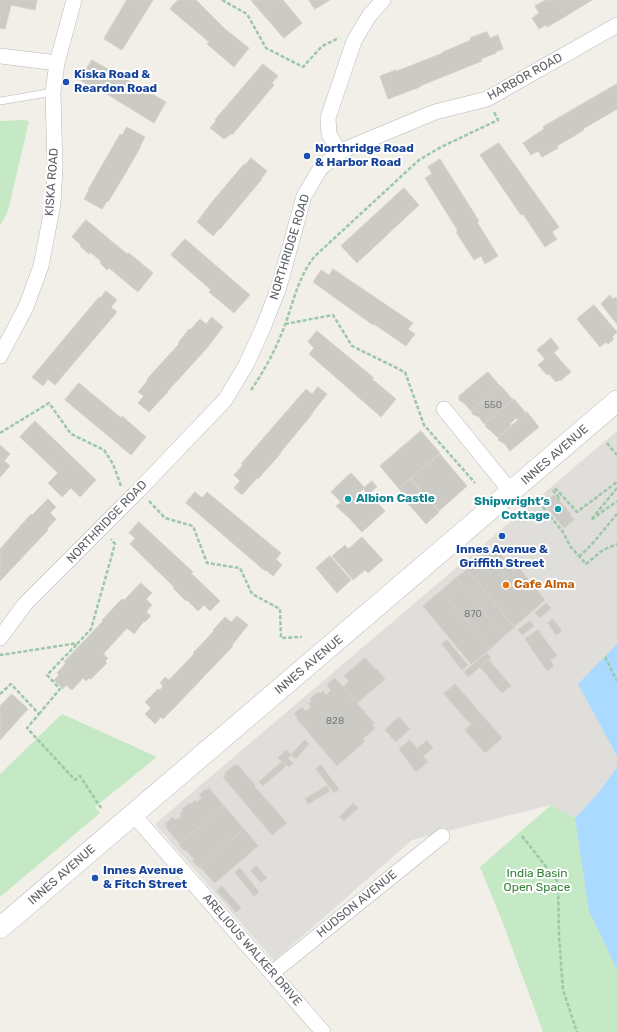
<!DOCTYPE html>
<meta charset="utf-8">
<style>
body{margin:0}
canvas{display:block;background:#f1efe8}
</style>
<canvas width="617" height="1032"></canvas>
<script>
const context = document.querySelector('canvas').getContext('2d');
context.lineJoin = 'round';
function fillPath(path, color) {
  context.fillStyle = color;
  context.fill(path, 'evenodd');
}
function stroke(path, color, width, dash) {
  context.strokeStyle = color;
  context.lineWidth = width;
  context.lineCap = dash ? 'butt' : 'round';
  context.setLineDash(dash || []);
  context.stroke(path);
}
function drawText(font, color, halo, rows, align = 'center') {
  context.font = font + ' Rubik,sans-serif';
  context.lineWidth = 4;
  context.setLineDash([]);
  context.textBaseline = 'middle';
  context.strokeStyle = halo;
  context.fillStyle = color;
  for (const [text, x, y, turn = 0] of rows) {
    context.save();
    context.translate(x, y);
    context.rotate((+turn || 0) * Math.PI / 180);
    context.textAlign = isNaN(turn) ? turn : align;
    if (halo) context.strokeText(text, 0, 0);
    context.fillText(text, 0, 0);
    context.restore();
  }
}
fillPath(new Path2D(`
 M617,431V644L579,684L617,756V767L599,792L575,818L551,805L412,840L274,961L155,824Z`), '#e0deda');
fillPath(new Path2D(`
 M23,120L29,121L8,211L0,226V121Z
 M62,714L157,757L95,807L100,813L0,897V774Z
 M551,805L575,818L581,812L617,917V1032H543L503,923L480,867Z`), '#c5e8c5');
fillPath(new Path2D(`
 M617,644V756L578,684Z
 M617,767V969L589,911L575,818L599,792Z`), '#aadaff');
const building = new Path2D(`
 M0,0H37L35,10L11,5L5,29L0,28Z
 M127,0H153L122,50L104,39Z
 M178,0H196L225,29L249,48L234,67L207,44L209,42L170,9Z
 M251,0H283L302,23L284,38Z
 M309,0H330L315,9Z
 M546,0H592L561,19L547,27L546,25L539,29L532,18L539,13L535,6Z
 M487,32L490,38L498,35L503,49L495,52L496,53L481,59L482,61L420,86V87L388,99L380,76L396,70L397,71L443,53V52L471,40L470,38Z
 M92,60L166,102L154,123L97,88L96,89L80,80Z
 M263,64L278,76L272,83L274,85L233,134H231L224,139L210,128L216,121L215,120Z
 M617,84V109L583,129L584,130L557,146L558,148L542,157L538,151L531,155L523,143L544,129L543,127Z
 M127,127L145,137L140,146H141L125,174L108,202L107,201L102,209L84,199L89,190H88L120,134L122,135Z
 M499,143L559,227L552,232L557,239L545,247L523,214L521,215L480,155Z
 M251,158L267,171L261,179H262L220,229H219L213,236L197,222L212,202L244,164L245,165Z
 M440,159L479,221L477,222L498,256L485,264L481,256L474,260L456,232L458,231L425,178L432,174L428,167Z
 M404,188L419,205L357,263L341,246Z
 M86,220L127,254L129,253L153,273L138,292L109,268L107,270L100,263L101,261L90,252L89,254L80,246L81,245L72,237Z
 M185,239L250,295L234,313L209,292L211,290L171,255Z
 M333,269L413,323L408,329L415,334L406,346L374,324L373,325L313,282L321,270L329,275Z
 M106,291L117,300L111,307L117,312L55,385L48,379L43,386L32,377L99,297L100,298Z
 M610,295L613,299L616,297L617,298V324L601,304Z
 M594,305L617,332L612,337L614,339L608,344L606,342L600,347L577,319Z
 M212,317L223,327L206,349L167,392H168L149,412L138,403L144,396L138,392L148,380L147,379L179,344L178,343L189,329L190,330L200,319L206,324Z
 M317,331L374,378L372,379L396,399L381,417L309,354L314,348L308,342Z
 M551,338L559,348L554,353L571,372L560,381L559,380L556,382L549,374L547,375L538,365L545,359L537,350Z
 M488,372L500,386L471,411L465,404L459,400V396Z
 M79,383L121,418L122,416L146,437L131,455L65,400Z
 M500,386H501L513,400L484,424L479,417L472,414V410Z
 M318,387L327,394L312,413H313L280,453H281L258,479L257,478L242,495L234,488L240,481L234,475L243,465L241,464L306,389L312,394Z
 M514,399L526,413L518,420L516,418L510,424L512,426L499,437H497L491,431L486,427L485,423Z
 M527,412L539,427L510,451L505,444L498,440L499,437Z
 M35,421L96,480L80,497L71,488L62,497L48,483L58,473L20,437Z
 M421,431L440,453L399,489L380,466Z
 M0,445L10,454L4,461L10,466L0,477Z
 M440,454L467,486L439,511L411,478Z
 M351,473L365,488L355,495L364,504L371,496L385,511L362,532L349,518L336,506L341,502L331,492Z
 M411,479L439,512L426,524L404,499L406,497L399,489Z
 M372,481L377,487L368,494L363,489Z
 M195,492L202,498L207,492L281,553L276,559L282,565L273,576L266,570L265,571L186,503Z
 M554,495L571,514L570,515L574,520L564,528L544,504Z
 M48,499L56,507L50,513L56,519L47,529L48,530L0,581V549L31,514L32,515Z
 M139,522L193,572L191,573L220,601L210,611L204,605L198,611L187,600L186,601L173,588L174,587L130,544L135,538L129,533Z
 M362,537L383,560L368,573L365,570L353,580L332,556L345,545L348,549Z
 M494,546L514,571L518,567L545,600L514,627L467,570Z
 M330,556L351,580L337,593L316,568Z
 M467,570L515,627L504,636L456,578Z
 M456,578L504,636L490,649L441,591Z
 M141,583L152,593L146,599L152,605L146,612L151,616L145,622L144,621L134,634L127,628L104,653V655L108,658L105,661L107,663L91,679L89,678L86,681L83,678L72,690L66,685L63,689L54,680L59,675L57,673L66,663L64,662L103,621L102,620L122,599L124,600Z
 M441,591L490,649L471,664L423,606Z
 M546,603L551,608L540,618L535,613Z
 M237,616L248,625L232,645L233,646L174,708L163,719L161,717L155,724L145,714L151,708L145,702L158,689L160,690L163,686L160,683L165,677L169,680L194,654L193,653L214,631L213,630L225,617L231,622Z
 M553,619L562,631L556,635L548,623Z
 M530,621L534,626L522,635L518,630Z
 M538,630L557,656L550,660L554,666L547,671L525,639Z
 M447,640L468,665L462,670L442,644Z
 M487,653L491,658L468,677L464,672Z
 M365,658L376,670L377,669L385,679L357,703L343,687L349,681L344,676Z
 M489,660L511,686L502,693L480,667Z
 M335,678L374,723L372,725L375,728L363,739L365,741L337,766L297,719L298,718L294,714L302,707L306,711L311,707L308,704L312,701L310,699L318,692L320,694L323,691L326,695L331,690L327,685Z
 M455,684L482,715L471,725L444,694Z
 M12,694L28,709L0,740V706Z
 M482,715L502,738L485,753L465,730Z
 M399,717L410,729L396,742L385,730Z
 M305,740L309,744L296,759L291,755Z
 M410,740L428,762L416,772L399,749Z
 M427,741L433,748L423,756L417,749Z
 M286,750L291,755L288,758L293,763L289,767L278,758Z
 M282,762L286,766L263,786L259,782Z
 M238,765L255,785L254,786L287,823L272,835L223,777L225,776V773L233,766Z
 M321,765L339,789L334,793L316,769Z
 M327,786L330,791L308,804L305,799Z
 M209,788L224,806L180,844L167,829H168L166,826L167,825L166,823L173,817L176,820L182,816L180,814L183,810L182,809L190,803L191,804L195,800L197,802L202,798L199,795L206,789L207,790Z
 M353,803L358,808L344,821L340,817Z
 M224,806L244,829L199,868L192,860L194,859L186,850L185,851L179,845Z
 M244,829L258,846L215,883L200,867Z
 M256,866L267,878L261,882L251,871Z
 M240,868L259,892L254,896L235,873Z
 M222,886L241,908L236,912L217,891Z`);
fillPath(building, '#cccac5');
stroke(building, '#d6d1c6', 1);
const service = new Path2D(`
 M0,101L53,92`);
const minor = new Path2D(`
 M0,56L57,63
 M339,152L329,134L328,118L354,41L369,16L383,0
 M0,356L26,307L41,266L53,204L55,168L53,92L57,63L74,0
 M444,409L512,493
 M0,638L25,604L138,491L225,400L246,365L263,328L279,287L304,196L320,169L339,152L435,112L487,99L617,25
 M133,814L323,1032
 M272,973L442,836`);
const secondary = new Path2D(`
 M0,928L617,401`);
stroke(service, '#b5b8bc', 8);
stroke(minor, '#b5b8bc', 16);
stroke(secondary, '#b6babf', 22);
stroke(new Path2D(`
 M222,0L247,14L266,48L303,67L322,46L339,38
 M285,324L333,315L352,346L405,372L424,425L475,483
 M251,390C264,371 275,351 283,330C293,305 297,278 315,256L419,160L441,147L498,120L494,112
 M0,433L49,403L71,434L104,450L113,464L121,486
 M607,443L617,455
 M555,488L577,512L617,482
 M617,488L591,520L617,501
 M553,490L560,499L558,500
 M149,501L165,518L193,526L207,563L240,568L252,594L280,609L281,638L302,637
 M539,502L563,532L570,546L586,564L603,550L617,544
 M579,557L593,543L617,514
 M0,654L1,655L78,643L91,629L115,544L111,539
 M605,657L617,681
 M0,694L11,684L39,714L27,728L75,780L80,776L101,808
 M39,714L60,689L47,675L78,643
 M522,836L558,882L559,936L563,990L577,1032`), '#9cc7a9', 2.5, [4, 2]);
stroke(service, '#fff', 7);
stroke(minor, '#fff', 15);
stroke(secondary, '#fff', 21);
for (const [x, y, r, color] of [
 [66,82,4,"#1a4fb4"],
 [307,156,4,"#1a4fb4"],
 [348,499,4,"#0f9aa8"],
 [558,509,4,"#0f9aa8"],
 [502,536,4,"#1a4fb4"],
 [506,585,4,"#e8710a"],
 [95,878,4,"#1a4fb4"]
]) {
  const dot = new Path2D();
  dot.arc(x, y, r, 0, 2 * Math.PI);
  context.fillStyle = color;
  context.fill(dot);
  stroke(dot, '#fff', 1.5);
}
drawText('10px', '#7a7d7f', null, [
 ["550",493,405],
 ["870",473,614],
 ["828",335,721]
]);
drawText('bold 12px', '#164399', '#fff', [
 ["Kiska Road &",74,75],
 ["Reardon Road",74,89],
 ["Northridge Road",315,149],
 ["& Harbor Road",315,163],
 ["Innes Avenue &",502,550,"center"],
 ["Griffith Street",502,564,"center"],
 ["Innes Avenue",103,871],
 ["& Fitch Street",103,885]
], 'left');
drawText('12px', '#5f6368', '#fff', [
 ["HARBOR ROAD",525,77,-29],
 ["KISKA ROAD",52,182,-86],
 ["NORTHRIDGE ROAD",290,247,-73],
 ["INNES AVENUE",555,455,-41],
 ["NORTHRIDGE ROAD",107,522,-46],
 ["INNES AVENUE",309,665,-40],
 ["INNES AVENUE",62,875,-41],
 ["HUDSON AVENUE",357,904,-39],
 ["ARELIOUS WALKER DRIVE",252,950,49]
]);
drawText('bold 12px', '#0d838f', '#fff', [
 ["Albion Castle",356,499],
 ["Shipwright’s",550,502,"right"],
 ["Cottage",550,516,"right"]
], 'left');
drawText('bold 12px', '#c56008', '#fff', [
 ["Cafe Alma",514,585]
], 'left');
drawText('12px', '#348238', '#fff', [
 ["India Basin",537,874],
 ["Open Space",537,888]
]);
</script>
